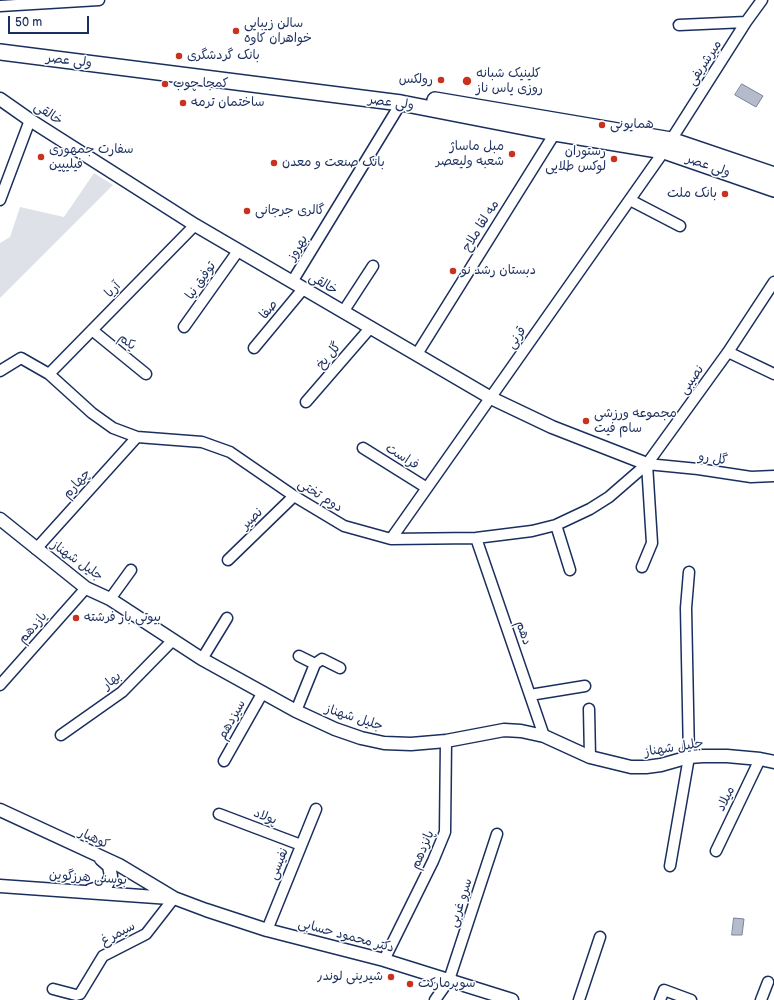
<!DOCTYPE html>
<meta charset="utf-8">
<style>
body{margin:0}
#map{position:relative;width:774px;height:1000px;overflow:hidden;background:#fff;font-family:"Balsamiq Sans",sans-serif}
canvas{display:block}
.scale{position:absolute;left:8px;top:16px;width:81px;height:18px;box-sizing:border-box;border:2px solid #1b2f5e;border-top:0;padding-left:5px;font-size:12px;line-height:14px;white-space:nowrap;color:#1b2f5e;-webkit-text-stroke:3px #fff;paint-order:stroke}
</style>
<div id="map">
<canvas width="774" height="1000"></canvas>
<div class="scale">50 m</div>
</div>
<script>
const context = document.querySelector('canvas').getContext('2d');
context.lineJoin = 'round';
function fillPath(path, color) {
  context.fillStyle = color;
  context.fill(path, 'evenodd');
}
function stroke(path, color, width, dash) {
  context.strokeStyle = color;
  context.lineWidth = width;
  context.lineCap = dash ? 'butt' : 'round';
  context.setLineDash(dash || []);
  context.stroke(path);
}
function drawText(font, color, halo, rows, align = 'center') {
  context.font = font + ' "Balsamiq Sans","Playpen Sans Arabic",sans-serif';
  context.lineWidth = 3;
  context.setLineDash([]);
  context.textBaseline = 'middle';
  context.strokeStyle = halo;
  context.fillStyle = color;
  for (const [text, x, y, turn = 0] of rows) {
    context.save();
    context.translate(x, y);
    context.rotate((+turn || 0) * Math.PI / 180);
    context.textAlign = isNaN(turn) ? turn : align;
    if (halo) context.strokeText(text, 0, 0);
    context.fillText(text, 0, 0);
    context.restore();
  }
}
fillPath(new Path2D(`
 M94,173L113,185L0,298V243L10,237L20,207L64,217Z`), '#dee1e7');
const water = new Path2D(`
 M742,84L763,96L756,107L735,95Z
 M734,918L744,919L742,935H732Z`);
fillPath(water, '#b5bbca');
stroke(water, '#77839f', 1);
const minor = new Path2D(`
 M0,6L99,0
 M679,25L746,22
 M671,140L746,22L762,0
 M0,200L30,120
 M630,200L680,226
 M292,282L401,103
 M343,312L373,266
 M184,327L238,251
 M92,330L146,374
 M254,348L303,289
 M728,352L774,374
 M417,354L555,133
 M0,371L21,358L49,374L92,413L113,428L137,437L202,442L230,452L294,496L344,526L391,539L476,538L532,531L556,525L590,509L609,497L647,464L728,352L774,282
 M49,374L195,225
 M306,402L371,327
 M363,448L427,488
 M647,464L698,469L751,477L774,476
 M556,525L570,570
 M476,538L544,736
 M391,539L664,151
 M36,549L137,437
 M228,560L294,496
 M642,567L652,543L647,464
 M110,599L131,570
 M299,656L315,664L322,659L340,668
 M202,659L227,618
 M0,685L86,588
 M530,695L585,686
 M589,709L590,757
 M296,711L315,664
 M61,735L122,692L173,640
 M224,761L263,692
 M219,814L301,845
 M716,851L760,759
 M670,866L689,757L686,608L689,572
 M267,930L316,809
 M384,960L433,861L445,832L446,741
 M53,989L76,995L80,994L103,956L146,934L174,898
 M435,1000L449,980L497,834
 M579,1000L600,937
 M660,1000L664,990L691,1000
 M761,1000L768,982`);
const tertiary = new Path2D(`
 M0,99L30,120L195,225L491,398L552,427L647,464
 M0,519L86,588L110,599L202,659L296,711L335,729L361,738L384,743L411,744L446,741L504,730L521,731L544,736L590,757L631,767H646L661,765L689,757L703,756H727L760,759L774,762
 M0,810L119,865L174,898L206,910L267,930L384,960L512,1000
 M0,886L170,898
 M91,890L106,886L111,876L109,866L101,859`);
const primary = new Path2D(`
 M0,52L401,103L555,133L664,151L774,189
 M435,100L671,140L774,175`);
stroke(minor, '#1b2f5e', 13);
stroke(tertiary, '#1b2f5e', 15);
stroke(primary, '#1b2f5e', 18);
stroke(minor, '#fff', 10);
stroke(tertiary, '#fff', 12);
stroke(primary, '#fff', 15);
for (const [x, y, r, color] of [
 [236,31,4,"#c8321e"],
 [179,56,4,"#c8321e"],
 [441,80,4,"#c8321e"],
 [467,81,5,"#c8321e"],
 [165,84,4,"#c8321e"],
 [183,103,4,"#c8321e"],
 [602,125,4,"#c8321e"],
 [512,154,4,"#c8321e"],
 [41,157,4,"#c8321e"],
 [614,159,4,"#c8321e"],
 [274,163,4,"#c8321e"],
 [725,194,4,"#c8321e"],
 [247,211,4,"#c8321e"],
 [453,271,4,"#c8321e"],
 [586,421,4,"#c8321e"],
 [76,618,4,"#c8321e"],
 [391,977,4,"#c8321e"],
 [410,984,4,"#c8321e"]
]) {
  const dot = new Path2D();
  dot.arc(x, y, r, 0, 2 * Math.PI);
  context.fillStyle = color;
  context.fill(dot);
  stroke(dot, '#fff', 1.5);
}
drawText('13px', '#1b2f5e', '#fff', [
 ["سالن زیبایی",244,24],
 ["خواهران کاوه",244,39],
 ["بانک گردشگری",187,56],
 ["کلینیک شبانه",476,74],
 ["روزی یاس ناز",476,89],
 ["رولکس",433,80,"right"],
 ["کمجا چوب",173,84],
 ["ساختمان ترمه",191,103],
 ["همایونی",610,125],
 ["مبل ماساژ",504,147,"right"],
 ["شعبه ولیعصر",504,162,"right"],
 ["سفارت جمهوری",49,150],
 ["فیلیپین",49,165],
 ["رستوران",606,152,"right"],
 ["لوکس طلایی",606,167,"right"],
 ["بانک صنعت و معدن",282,163],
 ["بانک ملت",717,194,"right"],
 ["گالری جرجانی",255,211],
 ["دبستان رشد نو",461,271],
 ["مجموعه ورزشی",594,414],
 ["سام فیت",594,429],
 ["بیوتی بار فرشته",84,618],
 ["شیرینی لوندر",383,977,"right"],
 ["سوپرمارکت",418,984]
], 'left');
drawText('13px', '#1b2f5e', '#fff', [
 ["ولی عصر",69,61,7],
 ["میرشریفی",705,63,-57],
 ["ولی عصر",391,103,8],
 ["خالقی",48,114,33],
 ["ولی عصر",708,166,19],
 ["مه لقا ملاح",481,226,-58],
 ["بهروز",298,248,-59],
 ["توفیق نیا",201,281,-55],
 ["خالقی",323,284,30],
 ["آریا",113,290,-46],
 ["صفا",269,310,-50],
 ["قرنی",517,338,-55],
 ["یکم",127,342,39],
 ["گل یخ",329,356,-49],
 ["نصیبی",692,380,-54],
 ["فراست",402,457,32],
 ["گل رو",713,459,8],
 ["چهارم",77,484,-48],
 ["دوم تختی",320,496,32],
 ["نصیر",252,519,-44],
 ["جلیل شهناز",77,561,35],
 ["یازدهم",33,628,-49],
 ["دهم",523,633,71],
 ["بهار",112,681,-40],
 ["جلیل شهناز",354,718,18],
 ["سیزدهم",232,720,-61],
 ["جلیل شهناز",674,748,-9],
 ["میلاد",726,799,-64],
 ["پولاد",265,817,21],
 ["کوهیار",94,839,25],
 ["پانزدهم",423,850,-67],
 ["نفیسی",279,864,-68],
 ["بوسنی هرزگوین",88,878,4],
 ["سرو غربی",461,903,-72],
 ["سیمرغ",118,934,-28],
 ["دکتر محمود حسابی",346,936,15]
]);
</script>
